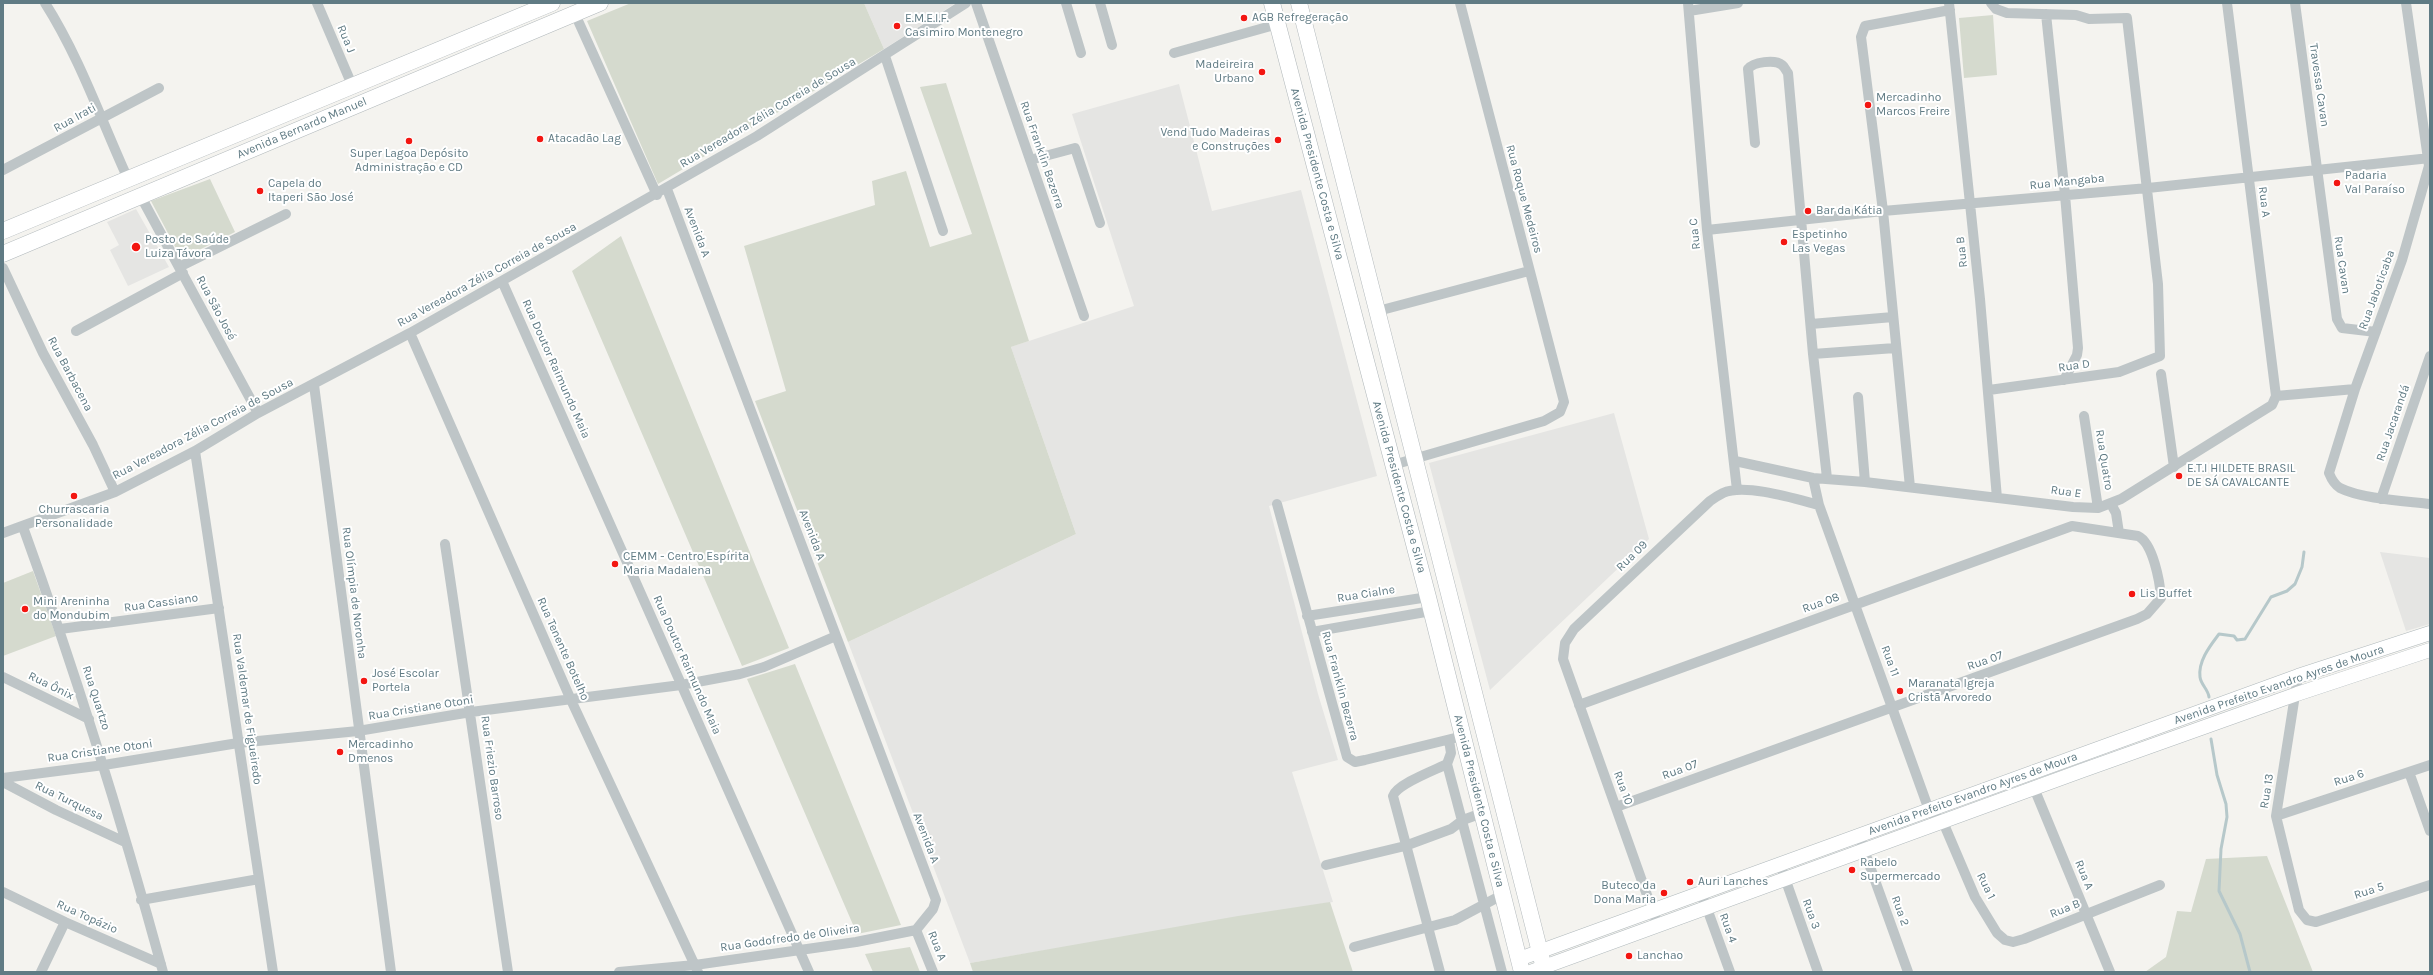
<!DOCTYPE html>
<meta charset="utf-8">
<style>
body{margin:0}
#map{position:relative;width:2433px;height:975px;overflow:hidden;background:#f4f3ef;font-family:Karla,sans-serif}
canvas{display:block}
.frame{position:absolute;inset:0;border:4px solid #607b84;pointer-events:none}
</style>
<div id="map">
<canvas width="2433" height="975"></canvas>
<div class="frame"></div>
</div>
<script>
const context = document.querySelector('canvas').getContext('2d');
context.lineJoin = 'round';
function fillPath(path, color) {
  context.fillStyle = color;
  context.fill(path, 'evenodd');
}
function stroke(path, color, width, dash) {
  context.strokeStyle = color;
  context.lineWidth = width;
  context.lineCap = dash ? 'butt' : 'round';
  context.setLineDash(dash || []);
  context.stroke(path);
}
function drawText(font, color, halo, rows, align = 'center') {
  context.font = font + ' Karla,sans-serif';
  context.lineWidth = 4;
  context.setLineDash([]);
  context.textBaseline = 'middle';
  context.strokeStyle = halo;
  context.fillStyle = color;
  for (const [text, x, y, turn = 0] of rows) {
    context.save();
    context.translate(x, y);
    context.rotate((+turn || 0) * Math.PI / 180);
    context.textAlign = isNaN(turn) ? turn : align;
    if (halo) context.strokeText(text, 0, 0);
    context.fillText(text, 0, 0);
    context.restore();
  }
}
fillPath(new Path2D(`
 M864,3H956L884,49Z
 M1179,84L1212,211L1301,190L1377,476L1269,506L1318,694L1338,760L1292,772L1333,902L970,963L848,642L1076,534L1011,347L1134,306L1072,114Z
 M136,209L169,267L128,286L110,250L119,245L107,222Z
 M1614,413L1649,539L1490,690L1429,463Z
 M2380,552L2430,558V624L2406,631Z`), '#e5e5e3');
fillPath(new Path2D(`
 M631,3H864L884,49L658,184L587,21Z
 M1993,15L1997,75L1964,78L1959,18Z
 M946,83L1029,341L1011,347L1076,534L848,642L755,401L786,391L744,246L875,205L872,181L906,171L930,247L972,234L920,87Z
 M210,179L235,232L183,258L180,256L151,201Z
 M621,236L789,648L742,666L572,271Z
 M33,571L56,636L3,656V583Z
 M795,664L901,925L857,934L747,679Z
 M2267,856L2313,972H2145L2166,957L2177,911L2191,912L2206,859Z
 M1330,902L1353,972H973L970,963L1238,916Z
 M910,947L920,972H873L865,954Z`), '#d5dace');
stroke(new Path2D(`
 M2209,697C2208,689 2201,685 2200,677C2198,661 2210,646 2219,634L2234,636L2237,640L2245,639L2271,597L2287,591L2295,584L2302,567L2304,552
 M2211,739L2217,775L2226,804L2227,817L2221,849L2219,891L2240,934L2250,972`), '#b6c8ca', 3);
const secondary = new Path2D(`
 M1519,959L2298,676L2430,633
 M1530,972L2081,771L2297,694L2430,650`);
const primary = new Path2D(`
 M1272,3L1428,597L1522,972
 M1299,3L1545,972
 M3,231L552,3
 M3,254L600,3`);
stroke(secondary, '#b0b9bc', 15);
stroke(primary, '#b1b8bb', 17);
stroke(new Path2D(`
 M45,3C80,58 101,120 128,179
 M317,3L352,85
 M976,3L1084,316
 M1066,3L1081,53
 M1100,3L1112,45
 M1688,3L1707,230L1737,490
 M1949,3L1980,299L1997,498
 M2295,3L2337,319L2342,328L2376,332
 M2406,3L2429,166L2402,260L2355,389L2329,473C2331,478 2335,485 2340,488C2362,499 2405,501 2430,504
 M1689,11L1738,3
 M575,14L657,195
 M2046,14L2065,195L2078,348L2077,355L2064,380
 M1174,53L1278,24
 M885,56L943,231
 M1755,143L1748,69C1753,62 1775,59 1782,65C1785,67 1786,71 1788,73L1813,354L1827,478
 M1030,160L1075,148L1100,223
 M3,170L159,88
 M140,195L258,413
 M1707,230L1883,211L2148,188L2430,158
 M179,267L286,214
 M3,268L43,353L93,445L115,492
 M502,281L809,972
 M1378,311L1529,271
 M1811,324L1893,317
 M76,331L183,273
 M410,333L571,700L698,972
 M1813,354L1895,348
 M2161,374L2174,467
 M314,385L391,972
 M1989,390L2119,372L2160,356L2158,284L2127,18L2089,19L2076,15L2007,13L1996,9L1991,3
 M2276,396L2355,389
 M1858,397L1865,482
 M2084,416L2098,508
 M195,451L273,972
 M1735,461L1813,478L1865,482L2073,507L2098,508L2121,499L2272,405L2276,396L2227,3
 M1393,465L1544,421L1560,412L1564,402L1460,3
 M1813,478L1819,505L1929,810L1943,822L1975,897L1997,933L2005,940L2013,942L2024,939L2160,885
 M1910,487L1883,211L1861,37L1865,26L1950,10
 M2381,499L2430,356
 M1277,504L1347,757L1355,762L1365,760L1463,736
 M2111,504L2116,513L2119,533
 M23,527C76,673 122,822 163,972
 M3,533L115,492L195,451L258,413L410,333L757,136L966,3
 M445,544L508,972
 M1307,616L1428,597
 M60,629L219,608
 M1312,632L1431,611
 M2298,676L2276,816L2299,910L2307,920L2316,922L2430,885
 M3,677L89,719
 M1579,705L2072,526L2138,536C2153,543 2160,582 2161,598L2147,614L2137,619L1616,807
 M1449,740L1451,753L1447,764L1502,972
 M2409,772L2430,831
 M3,778L104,765L238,743L358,731L471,712L681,685L740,674L764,667L836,636
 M3,782L56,810L125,842
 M2034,788L2110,972
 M2276,816L2430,765
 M1859,836L1908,972
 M1780,864L1818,972
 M1326,865L1405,846L1451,829L1463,820L1482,813
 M3,892L65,922L161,964
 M1701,892L1730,972
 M141,900L259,879
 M1658,926L1563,659L1565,643L1574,629L1710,501C1714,498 1719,495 1723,493C1745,483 1796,499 1819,505
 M916,930L933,972
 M1354,947L1455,920L1502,895
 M41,972L65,922
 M619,972L695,965L856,942L916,930L933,909L936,900L667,189
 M1440,972L1393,796C1397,784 1435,770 1447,764`), '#bec5c7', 10);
stroke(secondary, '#fff', 14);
stroke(primary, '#fff', 16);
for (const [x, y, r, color] of [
 [1244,18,4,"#f31611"],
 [897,26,4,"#f31611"],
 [1262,72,4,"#f31611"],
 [1868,105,4,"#f31611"],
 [540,139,4,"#f31611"],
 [1278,140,4,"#f31611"],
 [409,141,4,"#f31611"],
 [2337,183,4,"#f31611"],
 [260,191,4,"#f31611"],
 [1808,211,4,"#f31611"],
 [1784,242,4,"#f31611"],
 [136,247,5,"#f31611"],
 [2179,476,4,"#f31611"],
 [74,496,4,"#f31611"],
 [615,564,4,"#f31611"],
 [2132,594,4,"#f31611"],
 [25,609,4,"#f31611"],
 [364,681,4,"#f31611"],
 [1900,691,4,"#f31611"],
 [340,752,4,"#f31611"],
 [1852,870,4,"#f31611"],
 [1690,882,4,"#f31611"],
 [1664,893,4,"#f31611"],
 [1629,956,4,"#f31611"]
]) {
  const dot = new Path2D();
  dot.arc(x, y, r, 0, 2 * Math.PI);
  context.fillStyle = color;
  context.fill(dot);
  stroke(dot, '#fff', 1.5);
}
drawText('12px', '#607b84', '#fff', [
 ["AGB Refregeração",1252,18],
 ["E.M.E.I.F.",905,19],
 ["Casimiro Montenegro",905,33],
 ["Madeireira",1254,65,"right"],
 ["Urbano",1254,79,"right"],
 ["Mercadinho",1876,98],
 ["Marcos Freire",1876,112],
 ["Vend Tudo Madeiras",1270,133,"right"],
 ["e Construções",1270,147,"right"],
 ["Atacadão Lag",548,139],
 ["Super Lagoa Depósito",409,154,"center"],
 ["Administração e CD",409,168,"center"],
 ["Padaria",2345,176],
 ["Val Paraíso",2345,190],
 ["Capela do",268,184],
 ["Itaperi São José",268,198],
 ["Bar da Kátia",1816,211],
 ["Espetinho",1792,235],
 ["Las Vegas",1792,249],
 ["Posto de Saúde",145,240],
 ["Luiza Távora",145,254],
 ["E.T.I HILDETE BRASIL",2187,469],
 ["DE SÁ CAVALCANTE",2187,483],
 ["Churrascaria",74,510,"center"],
 ["Personalidade",74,524,"center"],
 ["CEMM - Centro Espírita",623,557],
 ["Maria Madalena",623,571],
 ["Lis Buffet",2140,594],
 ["Mini Areninha",33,602],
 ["do Mondubim",33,616],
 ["José Escolar",372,674],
 ["Portela",372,688],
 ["Maranata Igreja",1908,684],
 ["Cristã Arvoredo",1908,698],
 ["Mercadinho",348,745],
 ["Dmenos",348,759],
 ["Rabelo",1860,863],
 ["Supermercado",1860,877],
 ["Auri Lanches",1698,882],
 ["Buteco da",1656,886,"right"],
 ["Dona Maria",1656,900,"right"],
 ["Lanchao",1637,956]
], 'left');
drawText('12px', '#607b84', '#fff', [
 ["Rua J",346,39,67],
 ["Travessa Cavan",2319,85,82],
 ["Rua Vereadora Zélia Correia de Sousa",768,113,-31],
 ["Rua Irati",75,118,-29],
 ["Avenida Bernardo Manuel",302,128,-23],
 ["Rua Franklin Bezerra",1042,155,71],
 ["Avenida Presidente Costa e Silva",1317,174,75],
 ["Rua Mangaba",2067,182,-6],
 ["Rua Roque Medeiros",1524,199,75],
 ["Rua A",2264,202,83],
 ["Avenida A",697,232,69],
 ["Rua C",1695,234,-96],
 ["Rua B",1962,252,-96],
 ["Rua Cavan",2342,265,82],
 ["Rua Vereadora Zélia Correia de Sousa",487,275,-29],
 ["Rua Jaboticaba",2377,290,-70],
 ["Rua São José",216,308,62],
 ["Rua D",2074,366,-8],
 ["Rua Doutor Raimundo Maia",556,369,66],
 ["Rua Barbacena",70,374,62],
 ["Rua Jacarandá",2393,423,-71],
 ["Rua Vereadora Zélia Correia de Sousa",203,429,-28],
 ["Rua Quatro",2104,460,81],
 ["Avenida Presidente Costa e Silva",1399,487,75],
 ["Rua E",2066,492,8],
 ["Avenida A",812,535,69],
 ["Rua 09",1632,556,-44],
 ["Rua Olímpia de Noronha",354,593,83],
 ["Rua Cialne",1366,594,-9],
 ["Rua Cassiano",161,603,-8],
 ["Rua 08",1821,603,-20],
 ["Rua Tenente Botelho",563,649,66],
 ["Rua 11",1890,661,70],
 ["Rua 07",1985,661,-19],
 ["Rua Doutor Raimundo Maia",687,665,66],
 ["Avenida Prefeito Evandro Ayres de Moura",2279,685,-19],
 ["Rua Ônix",51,686,26],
 ["Rua Franklin Bezerra",1340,686,75],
 ["Rua Quartzo",96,698,72],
 ["Rua Cristiane Otoni",421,708,-9],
 ["Rua Valdemar de Figueiredo",247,709,82],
 ["Rua Cristiane Otoni",100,751,-8],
 ["Rua Friezio Barroso",492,768,82],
 ["Rua 07",1680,770,-20],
 ["Rua 6",2349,778,-18],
 ["Rua 10",1623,788,70],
 ["Rua 13",2267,791,-81],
 ["Avenida Prefeito Evandro Ayres de Moura",1973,794,-20],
 ["Rua Turquesa",69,801,26],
 ["Avenida Presidente Costa e Silva",1479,801,76],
 ["Avenida A",926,838,69],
 ["Rua A",2084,875,68],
 ["Rua 1",1986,886,64],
 ["Rua 5",2369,891,-18],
 ["Rua B",2065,909,-22],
 ["Rua 2",1900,911,70],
 ["Rua 3",1811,914,70],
 ["Rua Topázio",87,917,24],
 ["Rua 4",1728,928,70],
 ["Rua Godofredo de Oliveira",790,938,-8],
 ["Rua A",937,946,68]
]);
</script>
